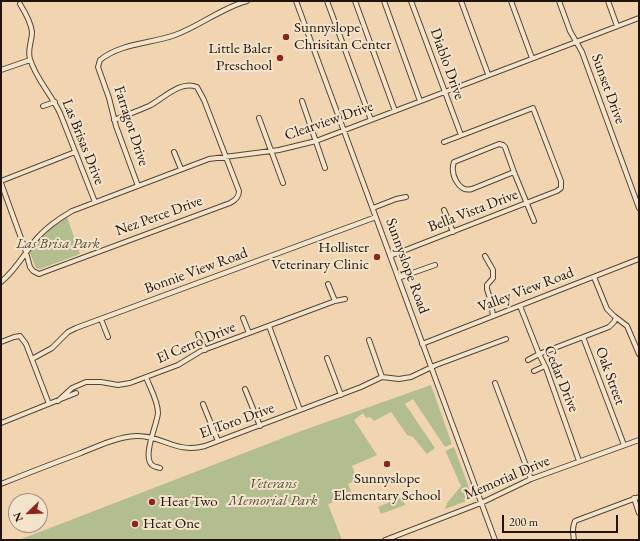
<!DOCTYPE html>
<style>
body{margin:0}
#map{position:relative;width:640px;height:541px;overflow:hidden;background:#f0d5b0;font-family:"EB Garamond",serif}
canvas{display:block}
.frame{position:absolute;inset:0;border:2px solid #22130c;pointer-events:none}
.north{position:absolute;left:8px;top:493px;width:40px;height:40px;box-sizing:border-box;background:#f5e4cc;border:1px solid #a1907f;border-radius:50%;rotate:247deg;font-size:11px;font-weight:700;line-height:16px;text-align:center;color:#22130c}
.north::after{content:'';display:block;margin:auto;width:14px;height:18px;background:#8f2418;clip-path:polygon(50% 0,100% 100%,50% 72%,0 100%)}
.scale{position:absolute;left:502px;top:515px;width:116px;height:18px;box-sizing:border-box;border:2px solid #22130c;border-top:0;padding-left:5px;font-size:12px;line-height:14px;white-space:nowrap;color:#22130c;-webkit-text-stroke:3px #f5e4cc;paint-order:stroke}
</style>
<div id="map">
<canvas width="640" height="541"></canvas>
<div class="frame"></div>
<div class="north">N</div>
<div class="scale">200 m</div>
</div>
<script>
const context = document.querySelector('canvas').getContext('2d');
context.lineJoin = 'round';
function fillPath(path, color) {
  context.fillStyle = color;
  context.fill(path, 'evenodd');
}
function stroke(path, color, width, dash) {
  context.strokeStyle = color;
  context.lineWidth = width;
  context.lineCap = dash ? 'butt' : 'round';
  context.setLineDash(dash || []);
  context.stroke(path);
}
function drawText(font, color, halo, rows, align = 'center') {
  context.font = font + ' "EB Garamond",serif';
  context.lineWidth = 4;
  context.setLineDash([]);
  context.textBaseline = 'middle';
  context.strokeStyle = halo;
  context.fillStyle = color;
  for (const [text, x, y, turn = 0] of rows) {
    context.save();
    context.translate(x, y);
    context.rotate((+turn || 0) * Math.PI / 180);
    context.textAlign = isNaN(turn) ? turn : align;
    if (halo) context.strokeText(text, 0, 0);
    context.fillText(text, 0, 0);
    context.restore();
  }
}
fillPath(new Path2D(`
 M67,217L80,254L40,269L36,268L30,253C36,238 53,224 67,217Z
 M431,385L452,444L445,447L413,399L405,404L435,448L427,454L413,437L407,435L391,412L374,421L370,417L366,418L363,413L354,420L377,455L352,466L357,480L348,484L353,496L328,504L342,540H19L301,431Z
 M454,447L472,496L469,500L445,509L447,503L461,486L446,452L447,450Z
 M402,497L405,505L381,514L378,507Z`), '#b3be90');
const minor = new Path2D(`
 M296,1L495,540
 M327,1L371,120
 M355,1L395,111
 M384,1L420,101
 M411,1L461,135
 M461,1L488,74
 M511,1L532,58
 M559,1L570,31L582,52L639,208
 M608,1L617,26
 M20,4C25,12 31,23 32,32C32,42 27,49 30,59C36,79 51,94 60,113L95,202
 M1,70L30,60
 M302,101L325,168
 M43,106L55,102
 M259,118L283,183
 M499,144L503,145L505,147L514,172L472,189C458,193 450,173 454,162Z
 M174,152L181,169
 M514,172L534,221
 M1,181L75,152
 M1,183L25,249L30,267L33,271L39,274L230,203C236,200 239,197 239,191L204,100L197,87C180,80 163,99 149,106C138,111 126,115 114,120
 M138,186L116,126L109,98L98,67L100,60C121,43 150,44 175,35C200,26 221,8 247,1
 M373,208L396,199L406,197
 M444,210L453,232
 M390,256L557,191L561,188V181L533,108L444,142
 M485,256L493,270V278L487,285V289L491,302L493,316
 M594,277L607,309L614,316L627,326L639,354
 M398,278L435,265
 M1,282C17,269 25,252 38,237C48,226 60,218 72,211L209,159L279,150L316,141L639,18
 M328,284L335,301
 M520,306L539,354L546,368L579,461
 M243,318L249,333
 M101,319L108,337
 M269,326L300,410
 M198,334L205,350
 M583,337L624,445
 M369,340L382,377
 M1,342L14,337L20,336L26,344L49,404
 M422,344L639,259
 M327,358L341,395
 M32,359L52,348L68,332L76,328L376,217
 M528,360L539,354L609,327L614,322L616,318
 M534,371L545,366
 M146,377C150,388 158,401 158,413C157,425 142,456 152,465C154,467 157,467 160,468
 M495,383L531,479
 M245,389L260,426
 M58,401L72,388L86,382H101L118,385L130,383L178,365L201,351L335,301L345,299
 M203,404L218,441
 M1,423L76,393
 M1,484C28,473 54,463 81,453C98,446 117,437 136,436C162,435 176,454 205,446L361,387L382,377L399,379L411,377L436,365L506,339
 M634,498L639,513
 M385,540L481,503L531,479L639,440
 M574,540C573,533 572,528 575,521L639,497`);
stroke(minor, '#564435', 6);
stroke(minor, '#f5e4cc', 4);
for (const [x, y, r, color] of [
 [286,37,4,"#8f2418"],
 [280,58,4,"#8f2418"],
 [377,257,4,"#8f2418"],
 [387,464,4,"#8f2418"],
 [152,502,4,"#8f2418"],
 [135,524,4,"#8f2418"]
]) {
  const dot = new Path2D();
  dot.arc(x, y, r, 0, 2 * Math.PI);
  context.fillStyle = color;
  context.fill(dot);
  stroke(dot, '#f5e4cc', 1.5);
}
drawText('15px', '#22130c', '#f5e4cc', [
 ["Sunnyslope",294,28],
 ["Chrisitan Center",294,45],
 ["Little Baler",272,49,"right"],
 ["Preschool",272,66,"right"],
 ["Hollister",369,248,"right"],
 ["Veterinary Clinic",369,265,"right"],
 ["Sunnyslope",387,479,"center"],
 ["Elementary School",387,496,"center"],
 ["Heat Two",160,502],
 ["Heat One",143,524]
], 'left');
drawText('15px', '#22130c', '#f5e4cc', [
 ["Diablo Drive",447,64,70],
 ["Sunset Drive",608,89,70],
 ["Clearview Drive",329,121,-19],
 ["Farragot Drive",131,126,72],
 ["Las Brisas Drive",83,142,68],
 ["Bella Vista Drive",473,211,-21],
 ["Nez Perce Drive",159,216,-20],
 ["Sunnyslope Road",407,266,70],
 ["Bonnie View Road",196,271,-20],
 ["Valley View Road",526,290,-21],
 ["El Cerro Drive",196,343,-23],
 ["Oak Street",610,376,70],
 ["Cedar Drive",561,379,68],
 ["El Toro Drive",237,421,-20],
 ["Memorial Drive",507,478,-23]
]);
drawText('italic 15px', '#554f3a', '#f5e4cc', [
 ["Las Brisa Park",58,244],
 ["Veterans",273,484],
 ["Memorial Park",273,501]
]);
</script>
